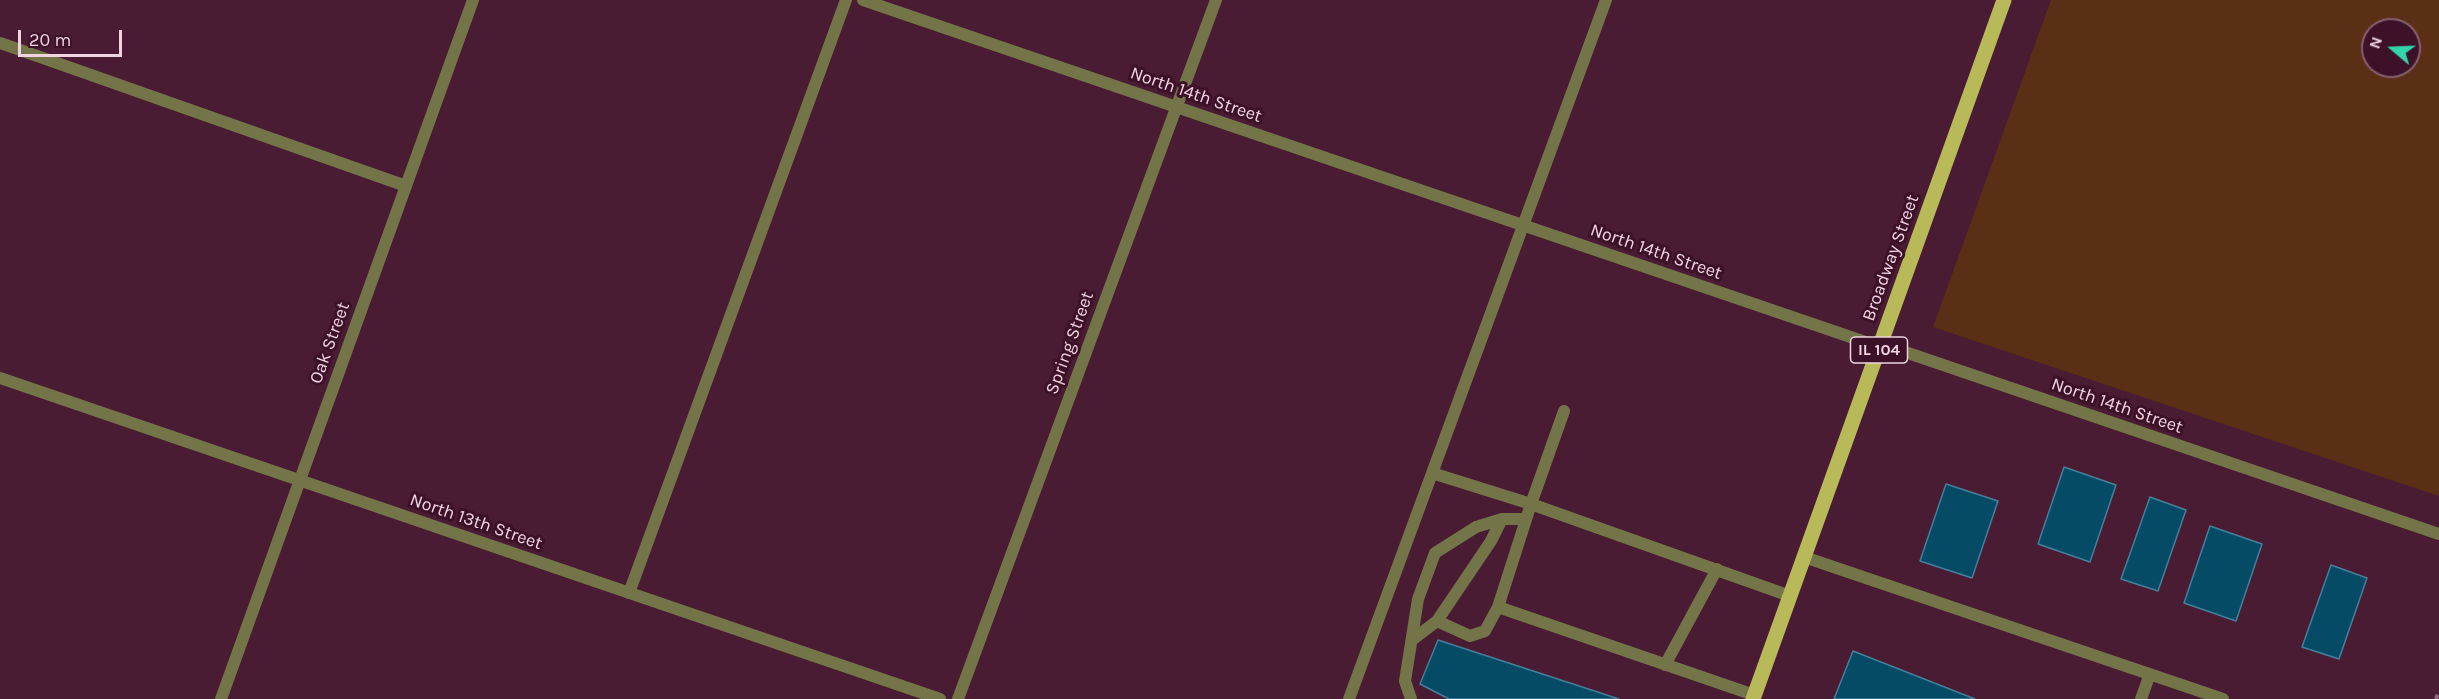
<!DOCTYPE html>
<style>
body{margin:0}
#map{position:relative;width:2439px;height:699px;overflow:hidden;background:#491c33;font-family:Karla,sans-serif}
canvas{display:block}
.north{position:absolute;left:2361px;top:18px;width:60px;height:60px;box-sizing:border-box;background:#3d1229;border:2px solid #855f72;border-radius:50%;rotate:289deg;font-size:16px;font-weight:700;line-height:24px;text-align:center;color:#f1d3e0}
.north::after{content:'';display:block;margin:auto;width:21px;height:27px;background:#32d4a9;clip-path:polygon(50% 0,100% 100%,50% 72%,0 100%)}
.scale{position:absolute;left:18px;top:30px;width:104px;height:27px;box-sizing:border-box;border:3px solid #f1d3e0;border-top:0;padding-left:8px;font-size:18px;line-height:21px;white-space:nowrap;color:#f1d3e0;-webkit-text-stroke:4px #3d1229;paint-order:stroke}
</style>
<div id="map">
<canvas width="2439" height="699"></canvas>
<div class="north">N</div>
<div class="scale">20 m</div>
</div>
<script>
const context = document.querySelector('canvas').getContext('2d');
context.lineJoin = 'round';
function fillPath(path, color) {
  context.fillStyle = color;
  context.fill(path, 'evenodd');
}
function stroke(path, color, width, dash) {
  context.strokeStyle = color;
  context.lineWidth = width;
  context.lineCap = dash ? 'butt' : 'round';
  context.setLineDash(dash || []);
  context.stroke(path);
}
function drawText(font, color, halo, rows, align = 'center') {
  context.font = font + ' Karla,sans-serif';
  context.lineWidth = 6;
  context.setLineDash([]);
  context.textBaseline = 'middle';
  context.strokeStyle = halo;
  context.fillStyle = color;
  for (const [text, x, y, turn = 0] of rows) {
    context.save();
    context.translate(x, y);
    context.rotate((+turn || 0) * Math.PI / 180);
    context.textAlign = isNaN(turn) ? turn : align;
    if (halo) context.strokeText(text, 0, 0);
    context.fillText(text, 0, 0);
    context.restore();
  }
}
fillPath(new Path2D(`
 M2051,0H2439V496L1933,327ZM2373,30H2409V66H2373Z`), '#5a2f16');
const building = new Path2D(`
 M2064,467L2116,485L2090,562L2038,544Z
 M1946,484L1998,501L1972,578L1920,561Z
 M2150,497L2186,510L2158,591L2121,579Z
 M2210,526L2262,544L2236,621L2184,603Z
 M2331,565L2367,578L2339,659L2302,647Z
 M1438,640L1619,699H1449L1420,684Z
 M1853,651L1975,699H1834Z`);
fillPath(building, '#054b65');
stroke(building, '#44809b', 1.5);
stroke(new Path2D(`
 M2436,699L2439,691`), '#916a7d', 4, [4.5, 4.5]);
stroke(new Path2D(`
 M0,43L406,186
 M1564,411L1531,504L1498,607L1754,695
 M1432,473L1531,504L1790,596
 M1804,557L2223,699
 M629,593L846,0
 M1437,621L1470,636L1485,631L1498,607
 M1412,640L1437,621L1491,541L1502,519
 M1665,665L1717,569
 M1349,699L1606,0
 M1411,699L1405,681L1418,599L1435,553L1476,527L1502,519H1526
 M2141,699L2150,674`), '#737448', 12);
stroke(new Path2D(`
 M863,0L1880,347L1908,353L2439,534
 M0,378L940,699
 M221,699L473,0
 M958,699L1216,0`), '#737448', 12);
stroke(new Path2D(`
 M1753,699L2004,0`), '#b8b959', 15);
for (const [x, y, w] of [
 [1879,350,57]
]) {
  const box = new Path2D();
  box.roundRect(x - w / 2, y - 13, w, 26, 4.5);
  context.fillStyle = '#3d1229';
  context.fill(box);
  stroke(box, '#f1d3e0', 1.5);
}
drawText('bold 16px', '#f1d3e0', null, [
 ["IL 104",1879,350]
]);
drawText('18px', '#f1d3e0', '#3d1229', [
 ["North 14th Street",1196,95,19],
 ["North 14th Street",1656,252,19],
 ["Broadway Street",1891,258,-70],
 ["Oak Street",330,343,-70],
 ["Spring Street",1070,343,-70],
 ["North 14th Street",2117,406,19],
 ["North 13th Street",476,522,19]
]);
</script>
